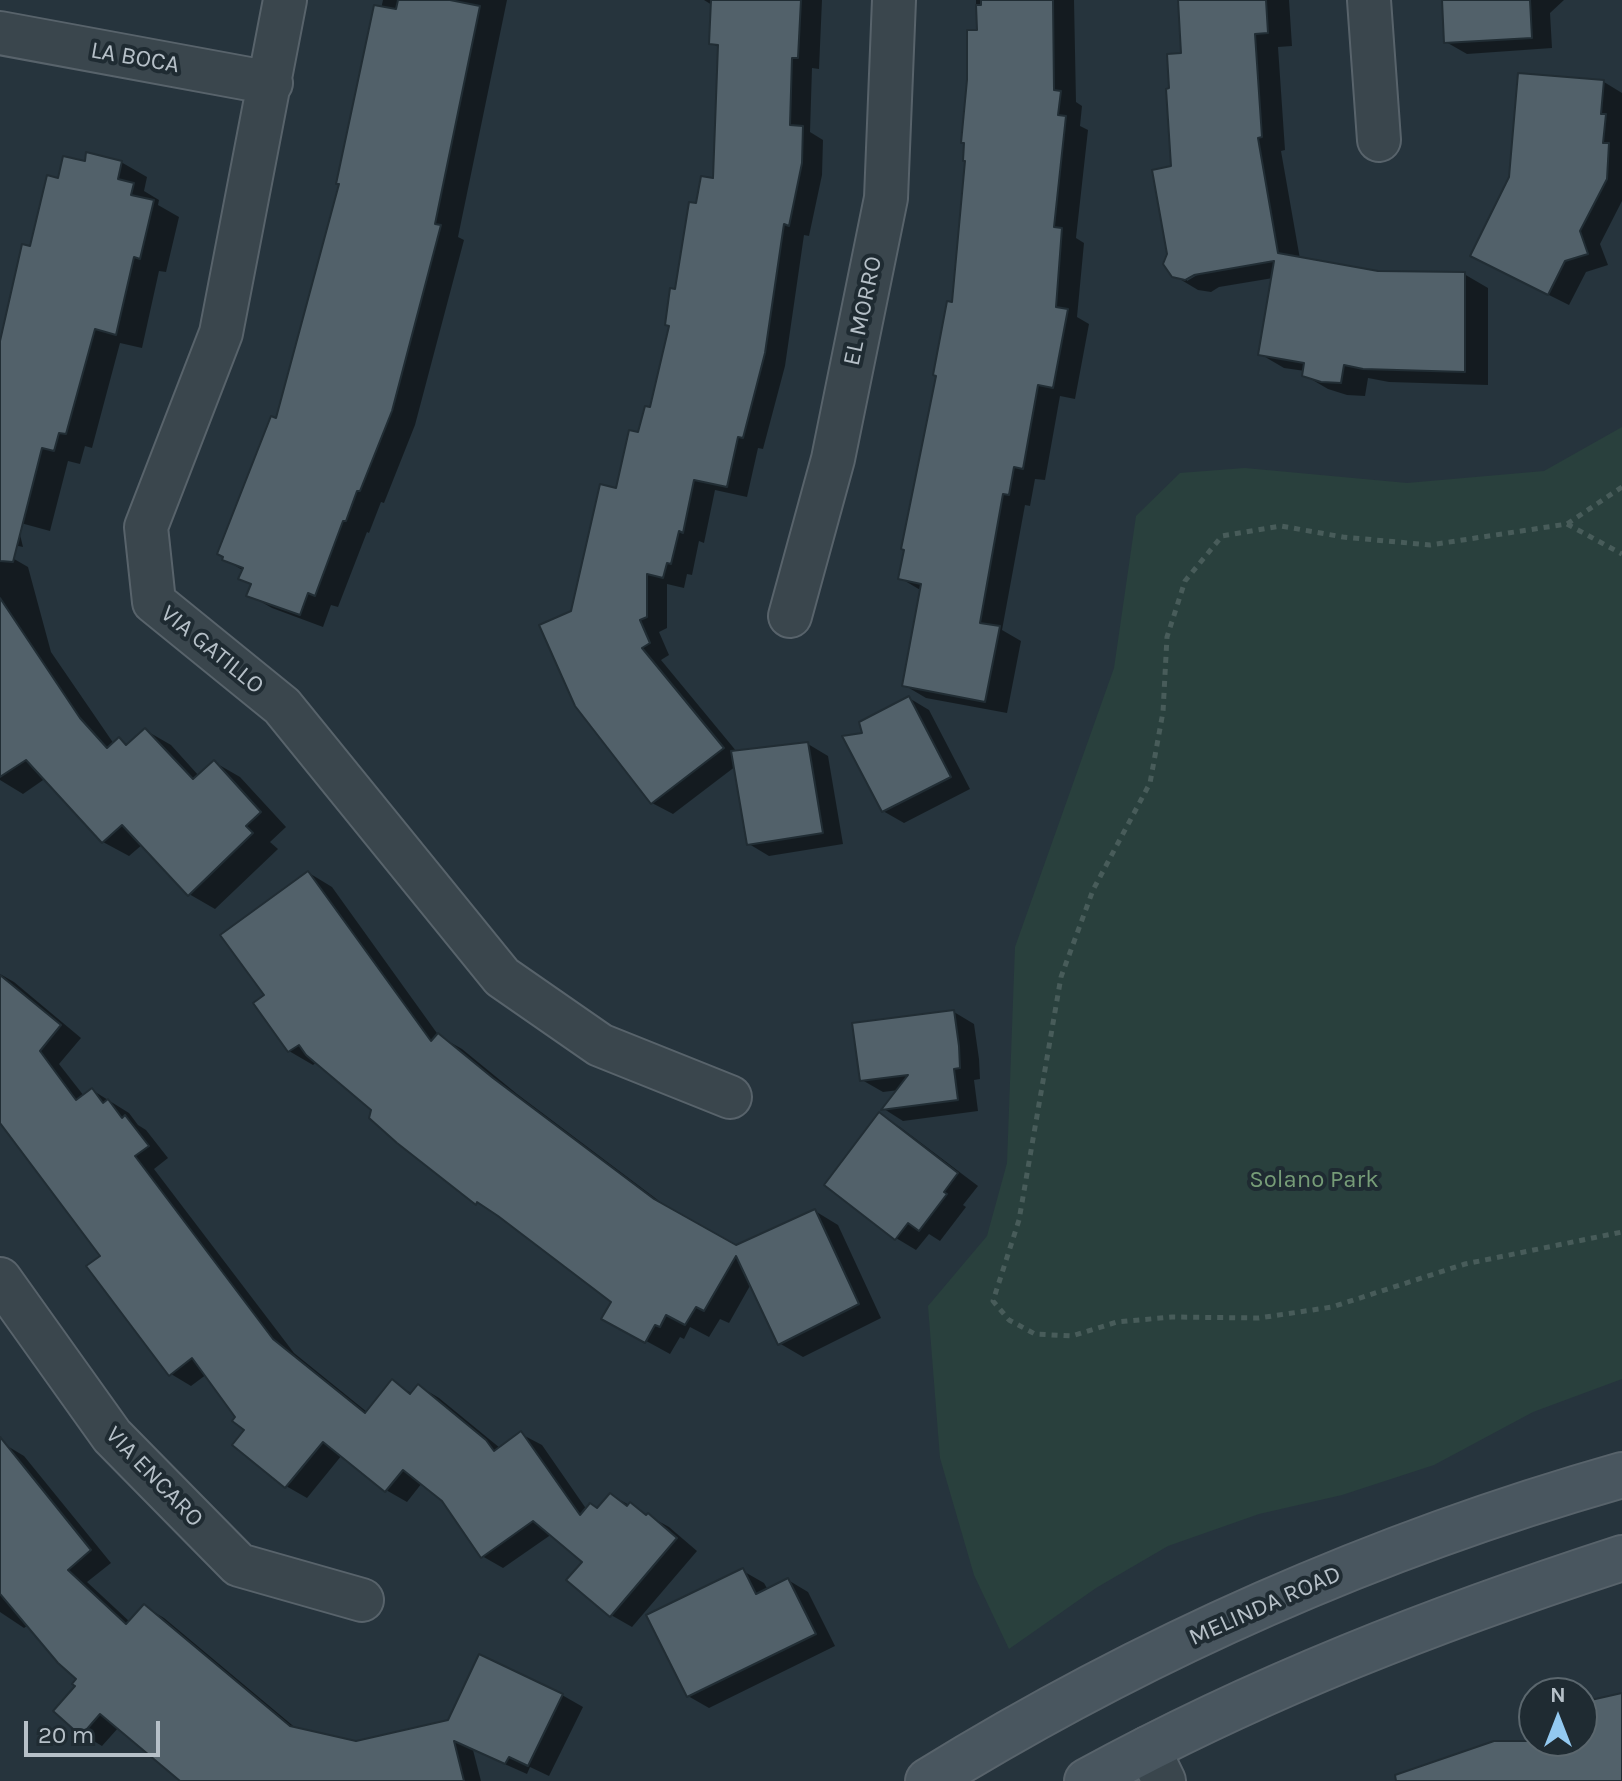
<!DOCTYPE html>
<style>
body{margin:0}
#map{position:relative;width:1622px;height:1781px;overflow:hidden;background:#26343d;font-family:Karla,sans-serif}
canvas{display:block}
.north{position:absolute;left:1518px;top:1677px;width:80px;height:80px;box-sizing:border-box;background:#1f2b32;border:2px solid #5b676e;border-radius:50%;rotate:0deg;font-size:22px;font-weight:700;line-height:32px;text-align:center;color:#b6c0c8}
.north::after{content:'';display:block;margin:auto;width:28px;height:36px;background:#93c9f0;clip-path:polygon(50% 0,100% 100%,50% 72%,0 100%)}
.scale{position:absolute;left:24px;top:1721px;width:136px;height:36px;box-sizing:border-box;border:4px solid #b6c0c8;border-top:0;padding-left:10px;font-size:24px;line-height:28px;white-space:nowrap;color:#b6c0c8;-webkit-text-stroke:6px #1f2b32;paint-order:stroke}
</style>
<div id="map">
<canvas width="1622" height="1781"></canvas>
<div class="north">N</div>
<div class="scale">20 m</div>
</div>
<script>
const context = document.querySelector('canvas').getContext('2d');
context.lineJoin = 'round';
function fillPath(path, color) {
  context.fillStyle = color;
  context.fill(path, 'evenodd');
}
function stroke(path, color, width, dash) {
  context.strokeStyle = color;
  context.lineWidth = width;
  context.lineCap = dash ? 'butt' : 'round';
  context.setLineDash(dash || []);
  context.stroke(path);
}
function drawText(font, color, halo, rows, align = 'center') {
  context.font = font + ' Karla,sans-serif';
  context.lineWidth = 8;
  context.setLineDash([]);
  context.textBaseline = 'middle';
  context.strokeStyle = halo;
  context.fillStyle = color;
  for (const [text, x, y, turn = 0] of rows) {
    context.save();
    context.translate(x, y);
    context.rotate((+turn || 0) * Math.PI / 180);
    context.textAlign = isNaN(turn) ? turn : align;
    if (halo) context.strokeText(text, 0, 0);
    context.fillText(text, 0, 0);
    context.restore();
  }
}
fillPath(new Path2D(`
 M1622,427V1379L1533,1412L1434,1465L1342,1495L1259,1514L1168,1546L1096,1588L1009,1649L974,1575L940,1458L928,1306L987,1236L1007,1163L1015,947L1114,668L1136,516L1180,473L1245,468L1407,483L1544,471Z`), '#29403d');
fillPath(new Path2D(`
 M383,0H507L458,237L464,240L415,425L384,503L381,502L369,533L367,532L338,607L331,605L323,627L272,608L249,595L252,585L241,578L244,571L224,559L277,421L341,185Z
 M704,0H822L819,69L812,68L810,132L823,140L822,175L809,236L804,235L785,366L763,449L758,448L747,497L715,490L704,543L699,541L692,575L687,574L684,588L667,584V628L659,632L669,655L661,660L737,752L808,744L828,756L843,844L769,856L749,844L736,766L673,814L652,803L573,613L618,490L652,409L698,205L715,181L720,48L711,43L712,5Z
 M976,0H1074L1076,102L1082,106L1080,126L1088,130L1076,238L1084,243L1077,317L1089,324L1075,399L1060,396L1045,480L1035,479L1030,506L1025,505L1002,630L1021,641L1007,713L926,698L904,685L922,591L900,578L954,305L976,32Z
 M1179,0H1289L1292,46L1278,47L1285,150L1281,151L1300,259L1377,273L1464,274L1488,288V385L1389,382L1368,378L1365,396L1347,395L1328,389L1304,375L1305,371L1284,368L1260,354L1273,278L1219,287L1211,292L1198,290L1173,275L1169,255L1173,168L1171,89L1183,55ZM1204,271L1187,281V276Z
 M1444,0H1564L1550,13L1552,48L1467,54L1446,42Z
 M1520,75L1604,82L1622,93V201L1600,244L1608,265L1586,272L1569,305L1493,267L1511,178Z
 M121,162L147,177L144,191L159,200L158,205L179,217L166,272L159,271L142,348L120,343L92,448L85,446L80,464L68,461L50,531L17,522L23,547L0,542V346L32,248L60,180L86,164Z
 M2,552L28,567L51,652L114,744L119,740L129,745L145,730L171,745L199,776L214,762L240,777L286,827L270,842L278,849L215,909L189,894L143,844L129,856L103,842L46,778L23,794L0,780V553Z
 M909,698L929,710L970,789L904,823L883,811L865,734Z
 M309,873L332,887L439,1036L462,1049L517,1094L675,1213L735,1247L815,1211L838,1225L881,1318L803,1357L779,1343L751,1284L729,1323L720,1319L709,1337L690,1327L684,1339L680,1337L670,1354L628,1331L613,1302L500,1216L477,1203L398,1141L374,1109L317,1062L313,1065L289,1051L267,995Z
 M0,974L14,982L81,1038L59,1064L84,1096L92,1090L129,1113L138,1125L146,1130L168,1158L154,1169L294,1353L367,1412L392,1382L413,1394L419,1386L439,1398L500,1448L521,1434L542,1445L587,1510H598L611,1495L669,1527L697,1551L632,1627L611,1615L569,1580L585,1562L552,1534L503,1568L482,1556L443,1500L422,1483L407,1502L386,1490L342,1455L307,1498L286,1486L235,1445L247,1430L207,1374L191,1386L171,1374L103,1256L0,1113Z
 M954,1012L974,1024L979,1059L980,1079L974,1080L978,1111L903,1121L884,1109L899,1090L883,1092L862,1080Z
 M880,1115L900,1127L978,1186L963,1205L966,1207L940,1241L929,1234L916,1250L896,1238Z
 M4,1444L24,1456L111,1563L87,1582L130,1622L144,1606L164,1618L298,1730L363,1751L562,1695L583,1707L549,1776L530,1767L527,1774L473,1750L481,1781H183L119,1727L102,1746L82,1734L77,1686L79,1679L28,1625L24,1628L0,1612V1447Z
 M743,1571L764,1583L768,1590L788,1580L808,1592L835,1646L709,1708L688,1696Z`), '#0007');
const building = new Path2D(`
 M398,0H450L480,6L435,224L441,225L392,411L360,491H357L346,521H343L315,596L308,593L300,615L246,596L251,584L238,579L243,568L222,560L223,557L217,554L271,416L276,418L339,184H336L374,5L396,9Z
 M711,0H801L798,58H792L790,125L803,126L802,163L789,226L784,224L765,353L743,438L738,437L727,487L694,480L683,533L679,531L671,564L667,563L663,578L647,574V617L640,620L650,643L642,648L724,748L651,804L575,706L539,625L571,611L600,484L616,488L629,430L638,432L645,406L650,407L669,326L665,325L670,288L675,289L689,202L696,203L701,176L713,178L718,45L709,44Z
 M981,0H1053L1054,90L1061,91L1058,115L1066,116L1054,227L1062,228L1056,307L1068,309L1053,388L1038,385L1023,469L1014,467L1009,495L1003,494L980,623L1000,626L985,702L902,686L921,584L898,579L904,550L901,549L936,376L933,375L947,301L952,302L965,161H963L964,143H961L967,80V30H977L976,5H981Z
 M1178,0H1266L1268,33L1255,34L1262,137L1258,138L1278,253L1378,271L1465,272V372L1363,369L1344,365L1341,383L1321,382L1302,376L1304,363L1258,355L1274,261L1194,275L1185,280L1172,277L1163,264L1167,254L1152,170L1171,166L1166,89L1169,88L1167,54L1181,53Z
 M1442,0H1530L1532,38L1444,43Z
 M1518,73L1604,80L1601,114H1606L1603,143H1609L1607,179L1580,231L1588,254L1565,261L1548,295L1470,256L1509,177Z
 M86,152L122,161L118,179L134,183L131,195L154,200L140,259L134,257L116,335L95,329L66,434L59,433L54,451L42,448L13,562L0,561V341L22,244L30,246L47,175L58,178L63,156L85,161Z
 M0,598L80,718L107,748L119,737L126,745L145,728L193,779L214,760L261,812L246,826L253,833L188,896L122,825L102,843L26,760L0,777Z
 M909,696L951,777L882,812L842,736L862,733L859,722Z
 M808,742L823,833L747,845L731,751Z
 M308,871L431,1041L438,1033L493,1078L654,1199L736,1245L815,1209L859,1304L778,1345L736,1256L704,1311L696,1307L685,1325L666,1315L660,1327L655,1325L645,1343L601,1319L611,1302L498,1216L477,1202L476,1205L397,1143L369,1118L371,1110L306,1055L299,1045L288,1052L253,1003L264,995L220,935Z
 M0,975L61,1025L40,1051L76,1100L92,1088L103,1103L108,1099L122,1118L125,1115L149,1146L135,1156L273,1339L365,1413L392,1379L410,1394L418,1384L486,1440L494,1451L521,1431L580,1515L590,1503L597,1508L610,1493L627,1506L630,1502L646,1515L648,1513L677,1538L610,1617L566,1580L582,1562L533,1521L481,1558L442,1501L403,1470L385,1492L323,1442L285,1488L232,1445L244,1430L232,1421L235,1417L192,1358L169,1376L86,1266L100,1256L0,1123Z
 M954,1010L959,1046L960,1068L954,1069L958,1100L881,1110L908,1075L860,1081L852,1023Z
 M879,1112L958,1173L944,1192L947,1194L919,1231L908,1223L895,1240L824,1185Z
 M0,1437L91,1550L68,1570L126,1624L144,1604L290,1726L356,1741L448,1720L479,1654L563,1694L528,1766L509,1757L505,1764L454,1741L464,1781H180L100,1714L81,1736L53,1711L75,1686L72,1684L76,1679L58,1663L0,1594Z
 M743,1568L756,1594L788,1578L816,1634L687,1697L646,1615Z
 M1622,1693V1781H1396L1395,1775L1494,1741H1582V1702Z`);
fillPath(building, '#52616a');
stroke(building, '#212d34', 2);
const street = new Path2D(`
 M285,0L221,333L146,527L154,602L282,706L502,977L600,1045L730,1097
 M1369,0L1379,140
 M0,33L271,83
 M790,616L833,459L886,198L894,0
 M0,1279L112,1436L239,1565L362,1600
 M1148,1748L1164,1781`);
const secondary = new Path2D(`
 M928,1781C1143,1648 1379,1544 1622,1475
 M1087,1781C1257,1688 1437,1618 1622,1558`);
stroke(street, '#58636b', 46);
stroke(secondary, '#58636b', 48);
stroke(new Path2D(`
 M1622,487L1567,524L1430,545L1343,537L1281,526L1222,536L1185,581L1167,637L1163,712L1150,783L1093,890L1061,977L1019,1220L993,1301L1009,1320L1035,1334L1072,1336L1117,1322L1172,1317L1259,1318L1332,1307L1465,1264L1622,1232
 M1567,524L1622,554`), '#485c5a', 5, [6, 6]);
stroke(street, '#3a464d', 42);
stroke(secondary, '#49565f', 44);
drawText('24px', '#b6c0c8', '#1f2b32', [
 ["LA BOCA",135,58,10],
 ["EL MORRO",863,311,-78],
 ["VIA GATILLO",212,650,39],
 ["VIA ENCARO",154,1477,46],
 ["MELINDA ROAD",1265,1606,-24]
]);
drawText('24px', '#769c77', '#1f2b32', [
 ["Solano Park",1314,1180]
]);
</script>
